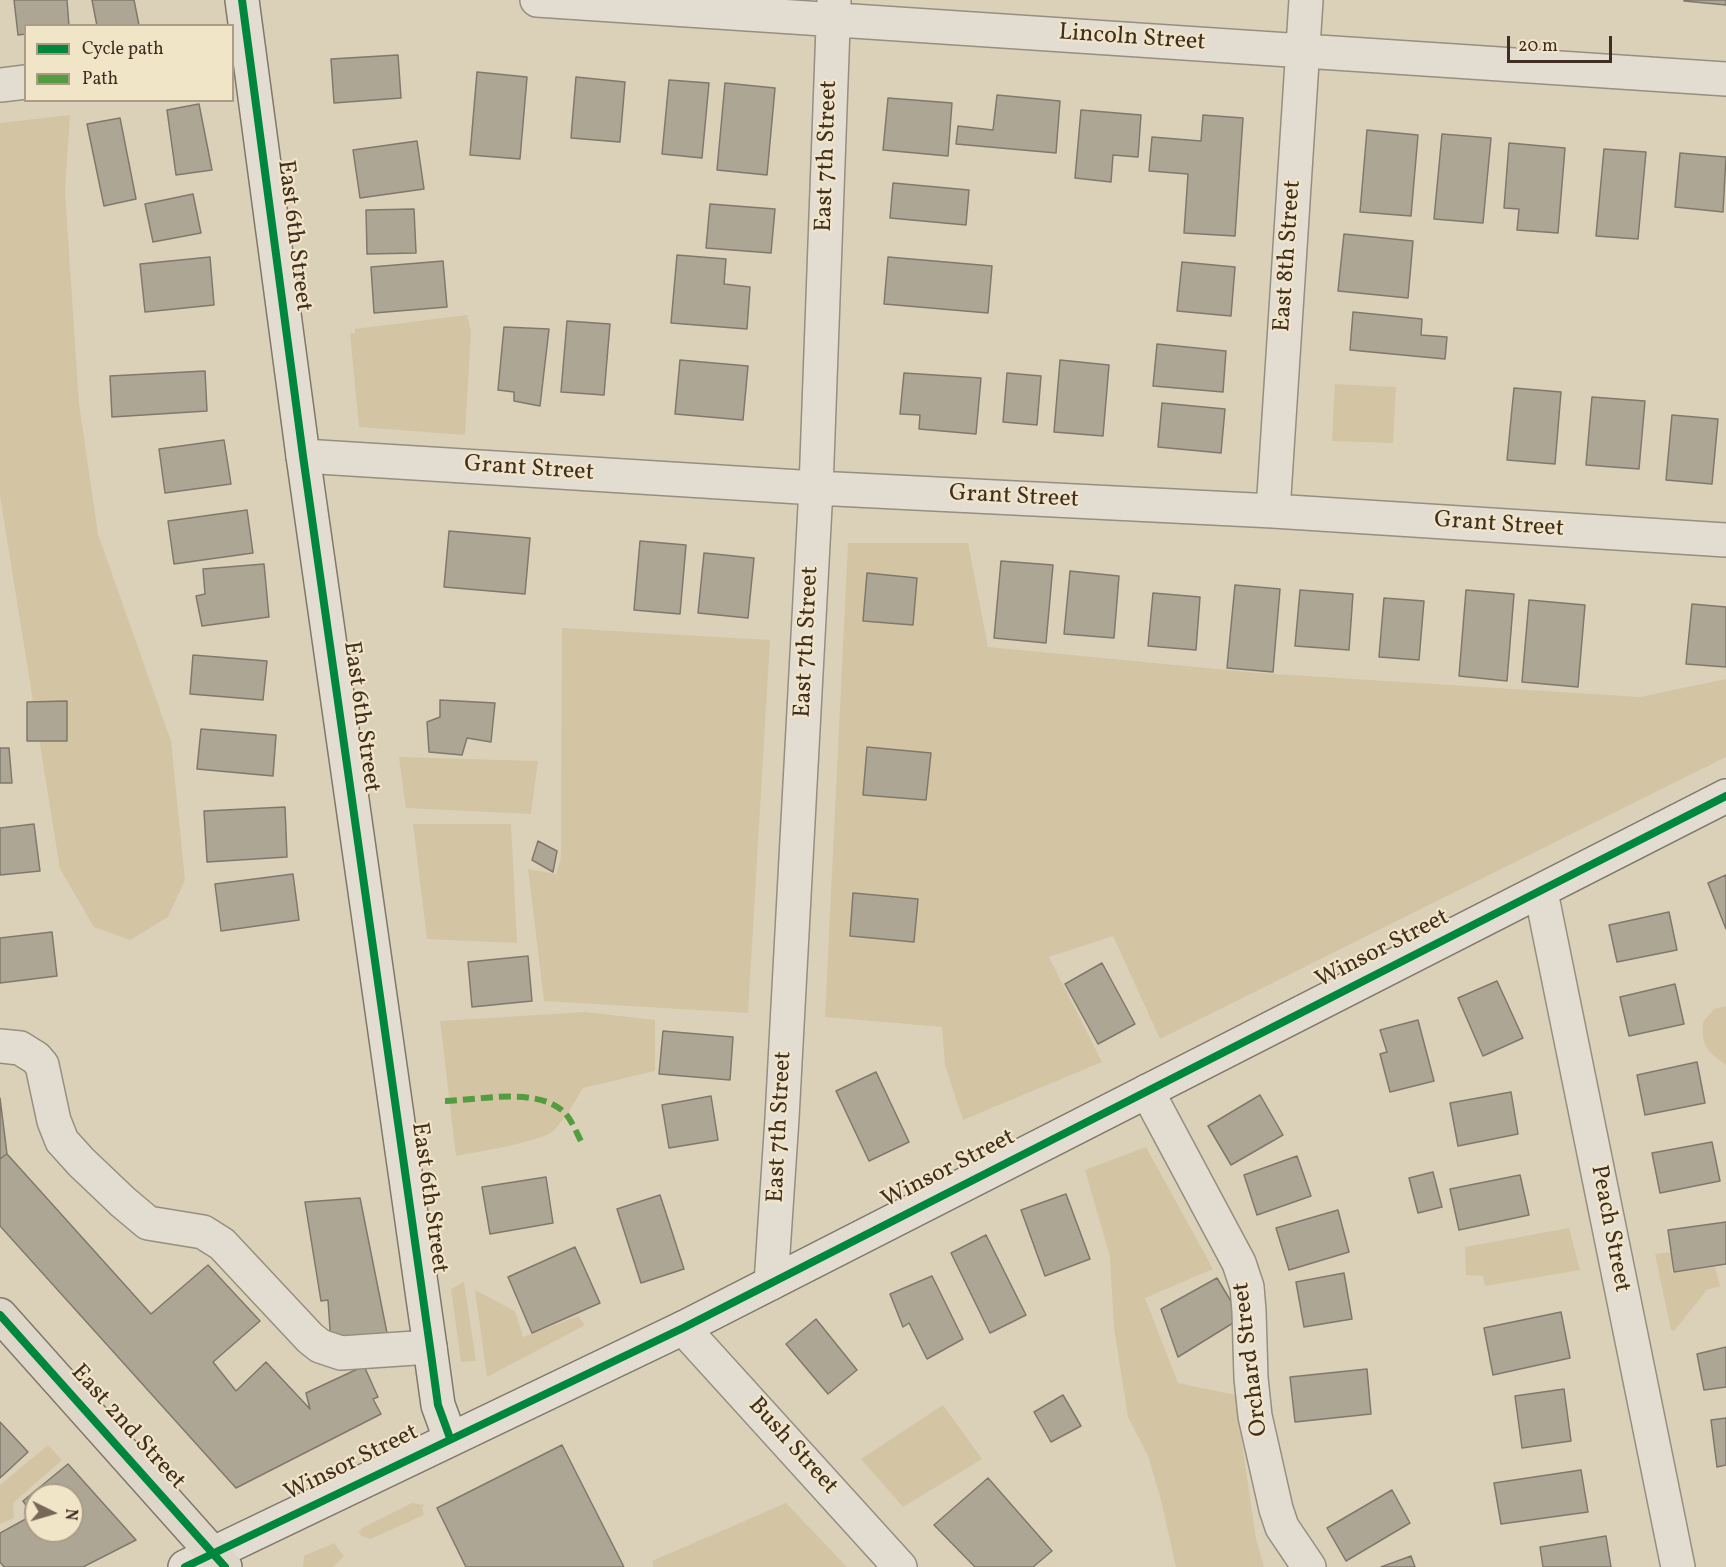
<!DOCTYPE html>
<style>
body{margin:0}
#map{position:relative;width:1726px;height:1567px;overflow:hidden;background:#dbd1b9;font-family:Vollkorn,serif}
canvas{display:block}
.legend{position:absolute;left:24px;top:24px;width:210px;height:78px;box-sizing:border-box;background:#f1e5c8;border:2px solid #aa9c86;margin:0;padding:8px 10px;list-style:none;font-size:18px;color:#402e22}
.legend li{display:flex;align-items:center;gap:12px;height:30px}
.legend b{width:30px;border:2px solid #aa9c86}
.north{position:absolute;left:24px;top:1483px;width:60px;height:60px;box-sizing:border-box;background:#f1e5c8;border:2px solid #aa9c86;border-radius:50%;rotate:95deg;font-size:16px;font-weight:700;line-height:24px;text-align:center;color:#402e22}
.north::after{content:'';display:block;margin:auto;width:21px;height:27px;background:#766757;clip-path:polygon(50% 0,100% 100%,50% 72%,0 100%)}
.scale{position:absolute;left:1507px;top:36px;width:105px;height:27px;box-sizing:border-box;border:3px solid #402e22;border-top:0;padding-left:8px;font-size:18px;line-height:21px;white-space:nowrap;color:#402e22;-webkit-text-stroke:4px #f1e5c8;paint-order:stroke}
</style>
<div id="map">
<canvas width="1726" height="1567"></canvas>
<ul class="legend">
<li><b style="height:8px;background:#00873e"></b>Cycle path</li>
<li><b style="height:8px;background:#539d40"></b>Path</li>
</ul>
<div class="north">N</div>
<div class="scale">20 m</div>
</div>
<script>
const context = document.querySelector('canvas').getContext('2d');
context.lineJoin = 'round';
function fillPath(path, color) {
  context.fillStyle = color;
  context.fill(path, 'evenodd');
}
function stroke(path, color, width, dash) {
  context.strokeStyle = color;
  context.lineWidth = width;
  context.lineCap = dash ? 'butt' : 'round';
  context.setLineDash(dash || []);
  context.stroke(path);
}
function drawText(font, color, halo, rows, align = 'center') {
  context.font = font + ' Vollkorn,serif';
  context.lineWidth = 4.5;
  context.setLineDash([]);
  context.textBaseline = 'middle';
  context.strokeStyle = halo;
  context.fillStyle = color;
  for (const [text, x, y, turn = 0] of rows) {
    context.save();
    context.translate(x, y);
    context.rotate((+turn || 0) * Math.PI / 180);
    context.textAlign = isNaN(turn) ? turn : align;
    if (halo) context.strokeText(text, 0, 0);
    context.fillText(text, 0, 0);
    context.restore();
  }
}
fillPath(new Path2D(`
 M70,115L65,191L79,404L98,534L171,741L185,880L168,917L130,940L94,927L60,869L0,496V123Z
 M467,315L471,331L465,435L359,427L350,333H355V329Z
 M1335,384L1396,387L1393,443L1332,441Z
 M848,543H968L988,647L1259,673L1640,697L1726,679V757L1160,1039L1113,936L1049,957L1102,1062L963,1120L945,1065L942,1027L825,1017Z
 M562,628L770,640L748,1013L544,1001L528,869L556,874L561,858Z
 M399,757L538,761L531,814L406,808Z
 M413,824H511L517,943L427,939Z
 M1726,1006V1065C1706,1050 1702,1048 1703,1022L1714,1009Z
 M585,1012L655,1020V1071L583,1088C574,1103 565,1119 553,1131C541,1142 475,1152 456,1156L440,1021Z
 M1146,1147L1213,1269L1145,1298L1178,1383L1235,1395L1256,1539L1264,1567H1176L1160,1496L1148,1456L1128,1417L1114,1328L1110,1257L1085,1170Z
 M1569,1228L1580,1270L1485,1286L1483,1276L1466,1275L1465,1247Z
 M1671,1252L1672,1273L1715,1267L1720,1286L1707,1290L1674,1331L1671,1330L1655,1254Z
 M464,1282L476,1361L461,1362L451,1289Z
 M475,1290L515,1311L523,1337L578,1316L585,1325L487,1377Z
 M943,1405L982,1459L903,1507L861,1459Z
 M48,1445L62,1460L13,1503L14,1518L0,1524V1485Z
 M412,1503L425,1505L422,1507L424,1515L370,1539L360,1535L359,1532L362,1528Z
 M786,1503L847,1567H653L652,1561Z
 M334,1543L344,1556L333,1567H303L304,1556Z`), '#d3c4a4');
const building = new Path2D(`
 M14,0H67L69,26H26V34L18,35Z
 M92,0H134L139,25L97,26Z
 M1684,0H1726V5L1684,1Z
 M398,55L401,98L334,103L331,59Z
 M477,72L527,77L520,159L470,155Z
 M576,77L625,82L620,142L571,138Z
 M669,80L709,83L702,158L662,154Z
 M725,83L775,88L767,175L717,170Z
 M997,95L1060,101L1056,153L956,144L958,126L993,130Z
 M888,98L952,103L948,156L883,150Z
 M199,104L212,170L176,175L167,110Z
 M1081,110L1141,115L1138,157L1113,155L1111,182L1075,178Z
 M1203,115L1243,118L1235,236L1184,233L1188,174L1149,171L1152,137L1201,141Z
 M120,118L136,199L104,206L87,124Z
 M1367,130L1418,135L1411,216L1360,212Z
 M1442,134L1491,138L1483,223L1434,219Z
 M417,141L424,189L360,198L353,150Z
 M1509,143L1565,148L1558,233L1517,230L1519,209L1504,208Z
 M1604,149L1646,152L1638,239L1596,236Z
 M1680,153L1726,157L1723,212L1675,207Z
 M893,183L969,190L966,225L890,218Z
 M193,194L201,233L153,242L145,204Z
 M710,204L775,209L771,253L706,248Z
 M414,209L416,253L367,254L366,210Z
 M1344,234L1413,241L1408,298L1338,291Z
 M677,255L726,259L724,284L750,287L747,329L671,323Z
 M210,257L214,305L145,312L140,264Z
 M888,257L992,266L988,313L884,304Z
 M443,261L447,307L374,313L371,267Z
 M1182,262L1235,267L1231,316L1177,311Z
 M1353,312L1422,319L1421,335L1447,337L1445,359L1350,350Z
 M567,321L610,324L604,395L561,392Z
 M504,327L549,329L540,406L514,401V392L498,390Z
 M1157,344L1226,351L1223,392L1153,386Z
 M680,360L748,366L743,420L675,414Z
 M1060,360L1109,365L1103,436L1054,432Z
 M205,371L207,411L112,417L110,376Z
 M904,373L981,378L976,434L919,429L920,415L900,414Z
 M1007,373L1041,376L1037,425L1003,422Z
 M1514,388L1561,392L1555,464L1507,460Z
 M1592,397L1645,401L1639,469L1586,465Z
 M1162,403L1225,409L1221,453L1158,447Z
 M1672,415L1718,419L1712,484L1666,480Z
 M224,440L231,484L165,493L159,449Z
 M247,510L253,553L174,564L168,521Z
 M449,531L530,538L525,594L444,587Z
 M640,541L686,545L680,614L634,610Z
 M704,553L754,558L748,618L698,613Z
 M1001,561L1053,565L1046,643L994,638Z
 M264,564L269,617L202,626L196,596L205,594L203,569Z
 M1070,571L1119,576L1114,638L1064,634Z
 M867,573L917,578L913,625L863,621Z
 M1235,585L1280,589L1273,672L1227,668Z
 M1300,590L1353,594L1349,650L1295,646Z
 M1466,590L1514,594L1507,681L1459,676Z
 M1153,593L1200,597L1196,650L1148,646Z
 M1384,598L1424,601L1419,660L1379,657Z
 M1529,600L1585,605L1578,687L1522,682Z
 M1692,604L1726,607V667L1686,664Z
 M193,655L267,661L263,700L190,694Z
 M440,700L495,703L491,742L467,738L462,755L429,752L427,722L440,717Z
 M67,701V741H27V702Z
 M201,729L276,735L273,776L197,769Z
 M867,747L931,753L926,800L863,795Z
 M0,748H9L12,783H0Z
 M285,807L287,857L207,862L204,811Z
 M34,824L40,871L0,875V828Z
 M538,841L557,851L553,872L532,860Z
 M293,874L299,920L221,931L215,884Z
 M1726,875V929L1708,883Z
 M853,893L918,899L914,942L850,936Z
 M1669,912L1677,950L1617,962L1609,925Z
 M52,932L57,976L0,983V938Z
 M528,956L532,1001L472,1007L468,962Z
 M1102,963L1135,1024L1098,1044L1065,984Z
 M1497,981L1523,1038L1483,1056L1458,998Z
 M1675,984L1684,1024L1629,1036L1620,997Z
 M1418,1020L1434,1081L1390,1092L1380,1054L1387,1052L1380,1030Z
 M663,1031L733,1037L730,1080L659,1074Z
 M1697,1062L1705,1103L1645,1115L1637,1075Z
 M876,1072L909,1142L869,1161L836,1091Z
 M1511,1092L1518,1134L1458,1146L1450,1103Z
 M1260,1095L1283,1135L1231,1165L1208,1126Z
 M711,1096L718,1140L669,1148L662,1105Z
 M0,1098L7,1154L0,1159Z
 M1712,1142L1720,1181L1660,1193L1652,1153Z
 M7,1154L151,1314L208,1265L260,1321L213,1362L236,1391L266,1362L310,1409L306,1393L364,1366L378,1397L373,1399L381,1414L236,1488L0,1226V1159Z
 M1297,1156L1311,1196L1257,1215L1244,1175Z
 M1433,1172L1442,1207L1418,1213L1409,1178Z
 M1520,1175L1529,1215L1459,1230L1450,1189Z
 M546,1177L553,1223L490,1234L482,1187Z
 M1066,1194L1090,1259L1045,1276L1021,1210Z
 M660,1195L684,1269L641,1283L617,1209Z
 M360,1198L387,1333L331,1344L328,1300L321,1301L305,1202Z
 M1338,1210L1349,1252L1289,1270L1276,1228Z
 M1726,1222V1264L1674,1272L1668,1230Z
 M986,1235L1026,1315L990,1333L951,1253Z
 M575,1247L600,1303L532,1333L508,1277Z
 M1344,1273L1352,1319L1304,1327L1296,1282Z
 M932,1276L963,1339L927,1359L909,1323L903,1327L890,1294Z
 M1217,1278L1241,1318L1178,1357L1161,1309Z
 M1561,1312L1570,1358L1493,1375L1484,1328Z
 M816,1319L857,1370L828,1394L786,1344Z
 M1726,1347V1387L1704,1390L1697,1354Z
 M1367,1369L1371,1414L1295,1422L1290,1377Z
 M1564,1389L1571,1441L1522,1448L1515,1396Z
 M1063,1395L1081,1426L1051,1442L1034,1412Z
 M1726,1418V1465L1717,1467L1711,1420Z
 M0,1422L28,1452L0,1478Z
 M562,1445L624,1567H466L437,1508Z
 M68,1464L136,1540L83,1567H4L0,1562V1533L33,1515L23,1501ZM36,1495H72V1531H36Z
 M1581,1470L1588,1512L1501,1524L1494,1483Z
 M988,1478L1052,1551L1033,1567H975L934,1525Z
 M1392,1490L1410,1523L1346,1561L1327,1528Z
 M1606,1536L1611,1567H1543L1540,1547Z
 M1411,1556L1415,1567H1381Z`);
fillPath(building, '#aea695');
stroke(building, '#80786b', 1.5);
const street = new Path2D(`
 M537,0L1726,79
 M0,85L26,82
 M303,456L816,488L1273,511L1726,540
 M1273,511L1306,0
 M1541,892L1678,1567
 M0,1046L20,1048L36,1058L42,1065L54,1121L62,1141L81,1162L123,1202L148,1223L203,1232L222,1244L310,1338L320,1346L341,1353L430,1347
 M1147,1091L1239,1263L1247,1287L1249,1311L1251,1378L1255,1416L1276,1509L1282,1527L1309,1567
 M771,1283L782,1118L816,488L834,0
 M683,1328L900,1567`);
const secondary = new Path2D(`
 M242,0L303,456L430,1347L438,1405L450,1438
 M185,1567L683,1328L1726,796`);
const primary = new Path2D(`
 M0,1315L225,1567`);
stroke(street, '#968e7f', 36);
stroke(secondary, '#80786b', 36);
stroke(primary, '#80786b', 36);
stroke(street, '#e3ddd1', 33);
stroke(secondary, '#e3ddd1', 33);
stroke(primary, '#ded7c9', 33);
stroke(new Path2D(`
 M445,1101C479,1100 535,1087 563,1111C571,1118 577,1134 582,1143`), '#539d40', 6, [12, 6]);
stroke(new Path2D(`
 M242,0L303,456L430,1347L438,1405L450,1438
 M0,1315L225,1567
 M185,1567L683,1328L1726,796`), '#00873e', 8);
drawText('24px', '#402e22', '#f1e5c8', [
 ["Lincoln Street",1132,39,4],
 ["East 7th Street",828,156,-88],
 ["East 6th Street",293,236,83],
 ["East 8th Street",1289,256,-86],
 ["Grant Street",529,470,4],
 ["Grant Street",1014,498,3],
 ["Grant Street",1499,526,4],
 ["East 7th Street",808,642,-87],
 ["East 6th Street",360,717,82],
 ["Winsor Street",1383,950,-27],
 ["East 7th Street",781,1127,-87],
 ["Winsor Street",949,1170,-27],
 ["East 6th Street",428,1198,82],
 ["Peach Street",1609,1229,79],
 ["Orchard Street",1252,1359,-97],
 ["East 2nd Street",127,1428,48],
 ["Bush Street",792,1447,48],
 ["Winsor Street",352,1464,-26]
]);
</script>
